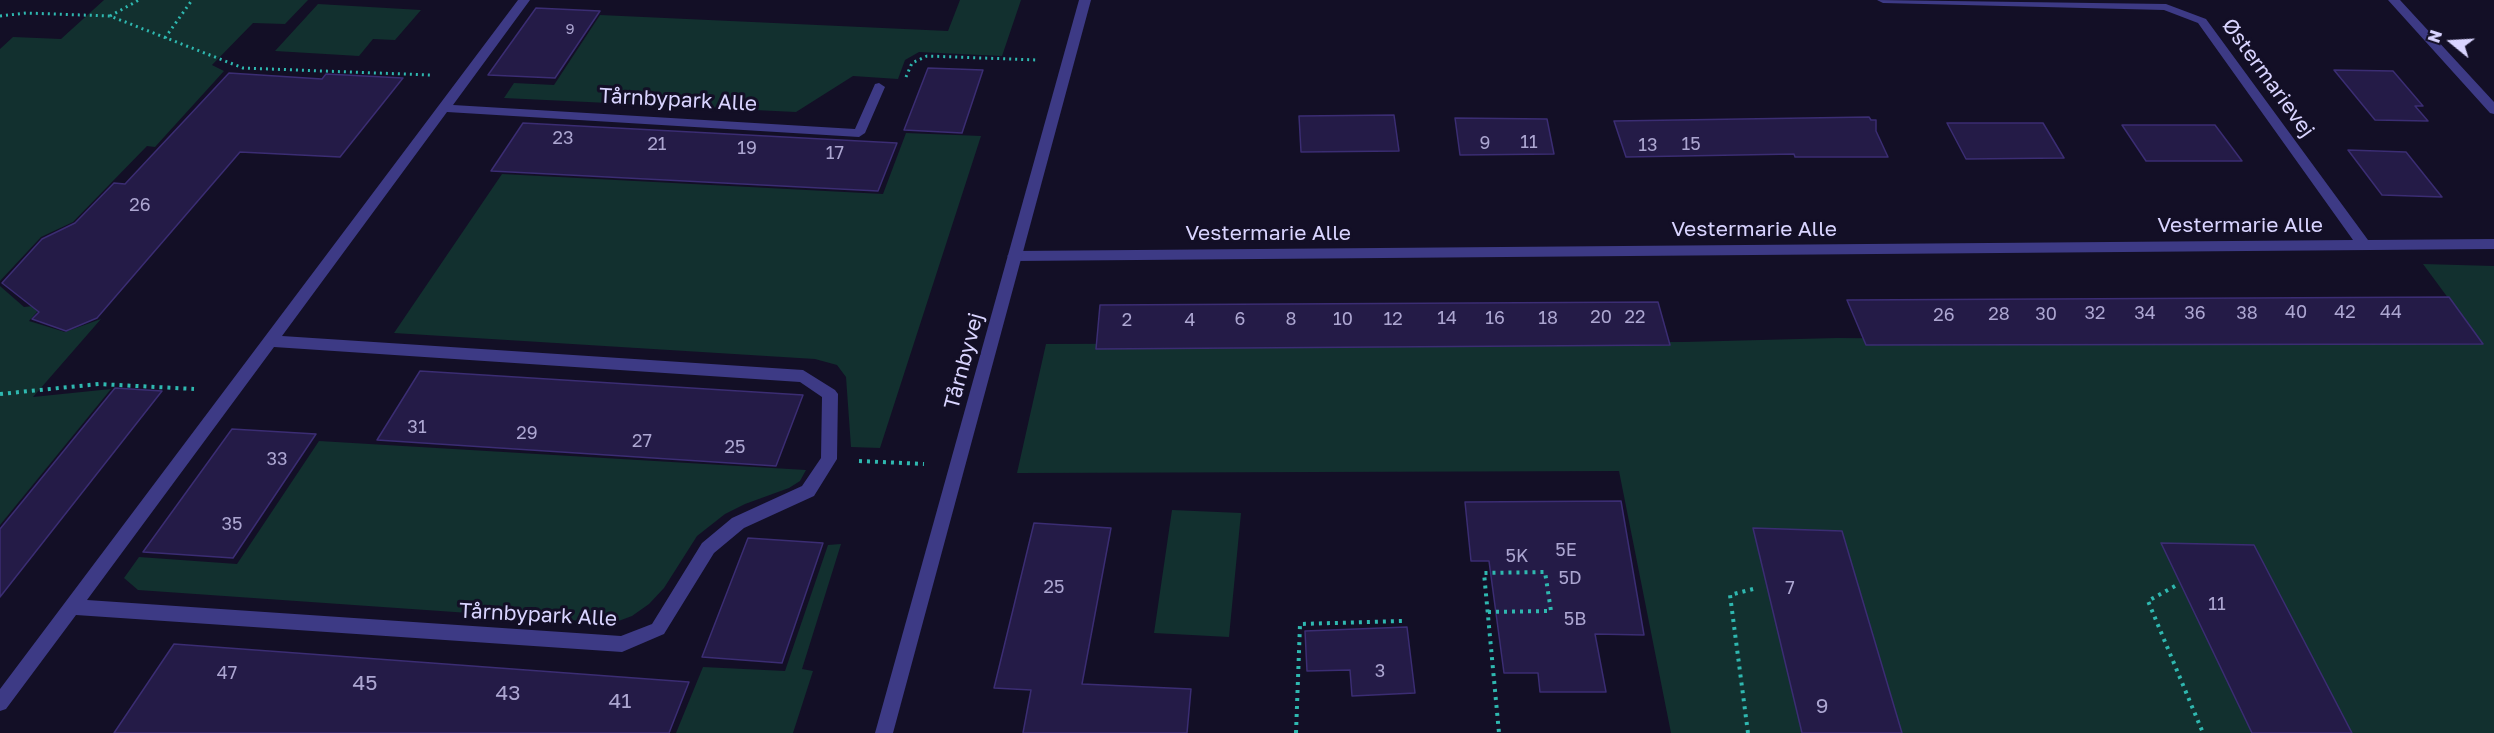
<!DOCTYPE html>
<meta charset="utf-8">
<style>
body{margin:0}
#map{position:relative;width:2494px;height:733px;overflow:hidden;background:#130f26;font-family:"Golos Text",sans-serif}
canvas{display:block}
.north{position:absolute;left:2422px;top:12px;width:60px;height:60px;-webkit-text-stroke:4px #130f26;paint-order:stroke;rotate:288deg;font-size:16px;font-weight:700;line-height:24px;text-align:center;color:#d9d4ff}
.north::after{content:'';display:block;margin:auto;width:21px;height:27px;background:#d9d4ff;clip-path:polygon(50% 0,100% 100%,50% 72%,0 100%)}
</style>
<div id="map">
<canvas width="2494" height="733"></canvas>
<div class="north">N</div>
</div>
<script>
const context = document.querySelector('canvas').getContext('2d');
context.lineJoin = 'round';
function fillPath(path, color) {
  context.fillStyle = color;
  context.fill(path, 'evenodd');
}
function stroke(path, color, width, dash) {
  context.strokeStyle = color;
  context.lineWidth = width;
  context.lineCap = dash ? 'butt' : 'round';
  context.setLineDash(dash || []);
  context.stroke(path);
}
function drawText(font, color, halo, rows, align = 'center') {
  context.font = font + ' "Golos Text",sans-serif';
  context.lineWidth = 6;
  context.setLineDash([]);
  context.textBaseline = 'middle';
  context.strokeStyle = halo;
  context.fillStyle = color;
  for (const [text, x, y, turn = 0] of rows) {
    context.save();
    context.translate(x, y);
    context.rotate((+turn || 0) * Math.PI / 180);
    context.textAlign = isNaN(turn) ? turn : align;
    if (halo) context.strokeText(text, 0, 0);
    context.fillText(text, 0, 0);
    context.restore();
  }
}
fillPath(new Path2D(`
 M104,0H308L285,24L253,23L212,65L224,71L155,147L147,146L73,222L41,237L0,281V49L13,37L61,39Z
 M960,0H1021L1002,56L919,52L905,60L898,79L853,76L796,112L504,98L514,83L554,85L600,15L948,31Z
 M318,4L421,10L395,40L373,39L359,56L275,51Z
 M906,133L981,136L880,448L851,447L846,377L837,365L815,359L394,333L502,174L883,194Z
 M2423,264L2494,266V733H1671L1619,471L1017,473L1046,344L1684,342L1837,338L2482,344Z
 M0,286L24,307L43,305L29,321L65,332L101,319L33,397L111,389L0,525Z
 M319,441L806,470L800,481L789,488L745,504L725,514L697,536L664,588L649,604L632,616L613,623L138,590L124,578L139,557L237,564Z
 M1172,510L1241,513L1229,637L1154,633Z
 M841,544L802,669L813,671L793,733H676L703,667L785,671L828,545Z`), '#12302f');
const building = new Path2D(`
 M536,8L600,11L555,78L488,75Z
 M928,68L983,70L962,133L904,130Z
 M2334,70L2393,71L2423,106H2415L2428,121L2375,120Z
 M229,73L322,79L326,74L403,78L340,157L240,152L97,318L66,331L32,319L39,312L2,283L42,239L75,223L114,183L125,184Z
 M1394,115L1399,151L1301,152L1299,116Z
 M1869,117L1871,120H1876V131L1888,157H1795L1794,154L1626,157L1614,121Z
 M1455,118L1547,119L1554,154L1460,155Z
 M523,123L897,143L878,191L491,171Z
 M1947,123H2043L2064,158L1966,159Z
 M2122,125H2215L2242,161H2146Z
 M2348,150L2406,152L2442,197L2382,195Z
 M2449,297L2483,344L1866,345L1847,300Z
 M1658,302L1670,345L1096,349L1100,305Z
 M420,371L803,395L776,466L377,440Z
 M115,388L162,391L0,597V529Z
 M232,429L316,434L233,558L143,552Z
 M1621,501L1644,635L1595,634L1606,692H1540L1538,673H1504L1489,561H1471L1465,502Z
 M1034,523L1111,528L1082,684L1191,689L1187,733H1023L1031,690L994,688Z
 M1753,528L1842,531L1902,733H1802Z
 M748,538L823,543L782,663L702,657Z
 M2161,543L2254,545L2352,733H2252Z
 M1407,627L1415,693L1352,696L1350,670L1307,671L1305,631Z
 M174,644L689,682L669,733H114Z`);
fillPath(building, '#241b47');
stroke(building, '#3b2d73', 1.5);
stroke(new Path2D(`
 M0,16L26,13L110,16L243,68L430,75
 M110,16L139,0
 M165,38L192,0
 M906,77L912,63L927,56L1038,60`), '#2fb8b0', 3, [2, 4]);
stroke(new Path2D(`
 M0,394L99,384L194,389
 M859,461L924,464
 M2175,586L2148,601L2203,733
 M1488,612L1551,611L1545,572L1484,573L1499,733
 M1296,733L1300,624L1402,621
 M1748,733L1730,595L1757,588`), '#2fb8b0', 4, [3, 5]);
fillPath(new Path2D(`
 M518,0H530L453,105L855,129L875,84L879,83L885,87L865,133L859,137L447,112L282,336L803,370L835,390L838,394L837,459L814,496L744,528L714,553L664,634L622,652L76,615L6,709L0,711V689ZM274,347L800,382L822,397L821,458L802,486L732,518L702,543L652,624L621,636L87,600Z
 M1877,0L2166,4L2206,19L2368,240L2494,239V249L1014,261L1007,256L1014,251L2353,240L2198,23L2164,10L1883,3Z
 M2388,0H2400L2494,102V114L2490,113Z`), '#3d3a85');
fillPath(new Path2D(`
 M1079,0H1091L893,733H875Z`), '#3d3a85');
drawText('15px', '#aca6d1', null, [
 ["9",570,29]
]);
drawText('18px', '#aca6d1', null, [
 ["23",563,138],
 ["11",1529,142],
 ["9",1485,143],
 ["21",657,144],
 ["15",1691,144],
 ["13",1648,145],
 ["19",747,148],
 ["17",835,153],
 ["26",140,205],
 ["40",2296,312],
 ["42",2345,312],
 ["44",2391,312],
 ["32",2095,313],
 ["34",2145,313],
 ["36",2195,313],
 ["38",2247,313],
 ["28",1999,314],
 ["30",2046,314],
 ["26",1944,315],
 ["20",1601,317],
 ["22",1635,317],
 ["14",1447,318],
 ["16",1495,318],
 ["18",1548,318],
 ["6",1240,319],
 ["8",1291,319],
 ["10",1343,319],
 ["12",1393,319],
 ["2",1127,320],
 ["4",1190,320],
 ["31",417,427],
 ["29",527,433],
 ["27",642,441],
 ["25",735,447],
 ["33",277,459],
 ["35",232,524],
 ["5E",1566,550],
 ["5K",1517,556],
 ["5D",1570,578],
 ["25",1054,587],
 ["7",1790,588],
 ["11",2217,604],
 ["5B",1575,619],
 ["3",1380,671],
 ["47",227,673]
]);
drawText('21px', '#d9d4ff', '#130f26', [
 ["Østermarievej",2268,78,54],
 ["Tårnbypark Alle",678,100,3],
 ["Vestermarie Alle",2240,225],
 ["Vestermarie Alle",1754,229],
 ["Vestermarie Alle",1268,233],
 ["Tårnbyvej",964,361,-75],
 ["Tårnbypark Alle",538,615,3]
]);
drawText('21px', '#aca6d1', null, [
 ["45",365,683],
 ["43",508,693],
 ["41",620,701],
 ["9",1822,706]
]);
</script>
